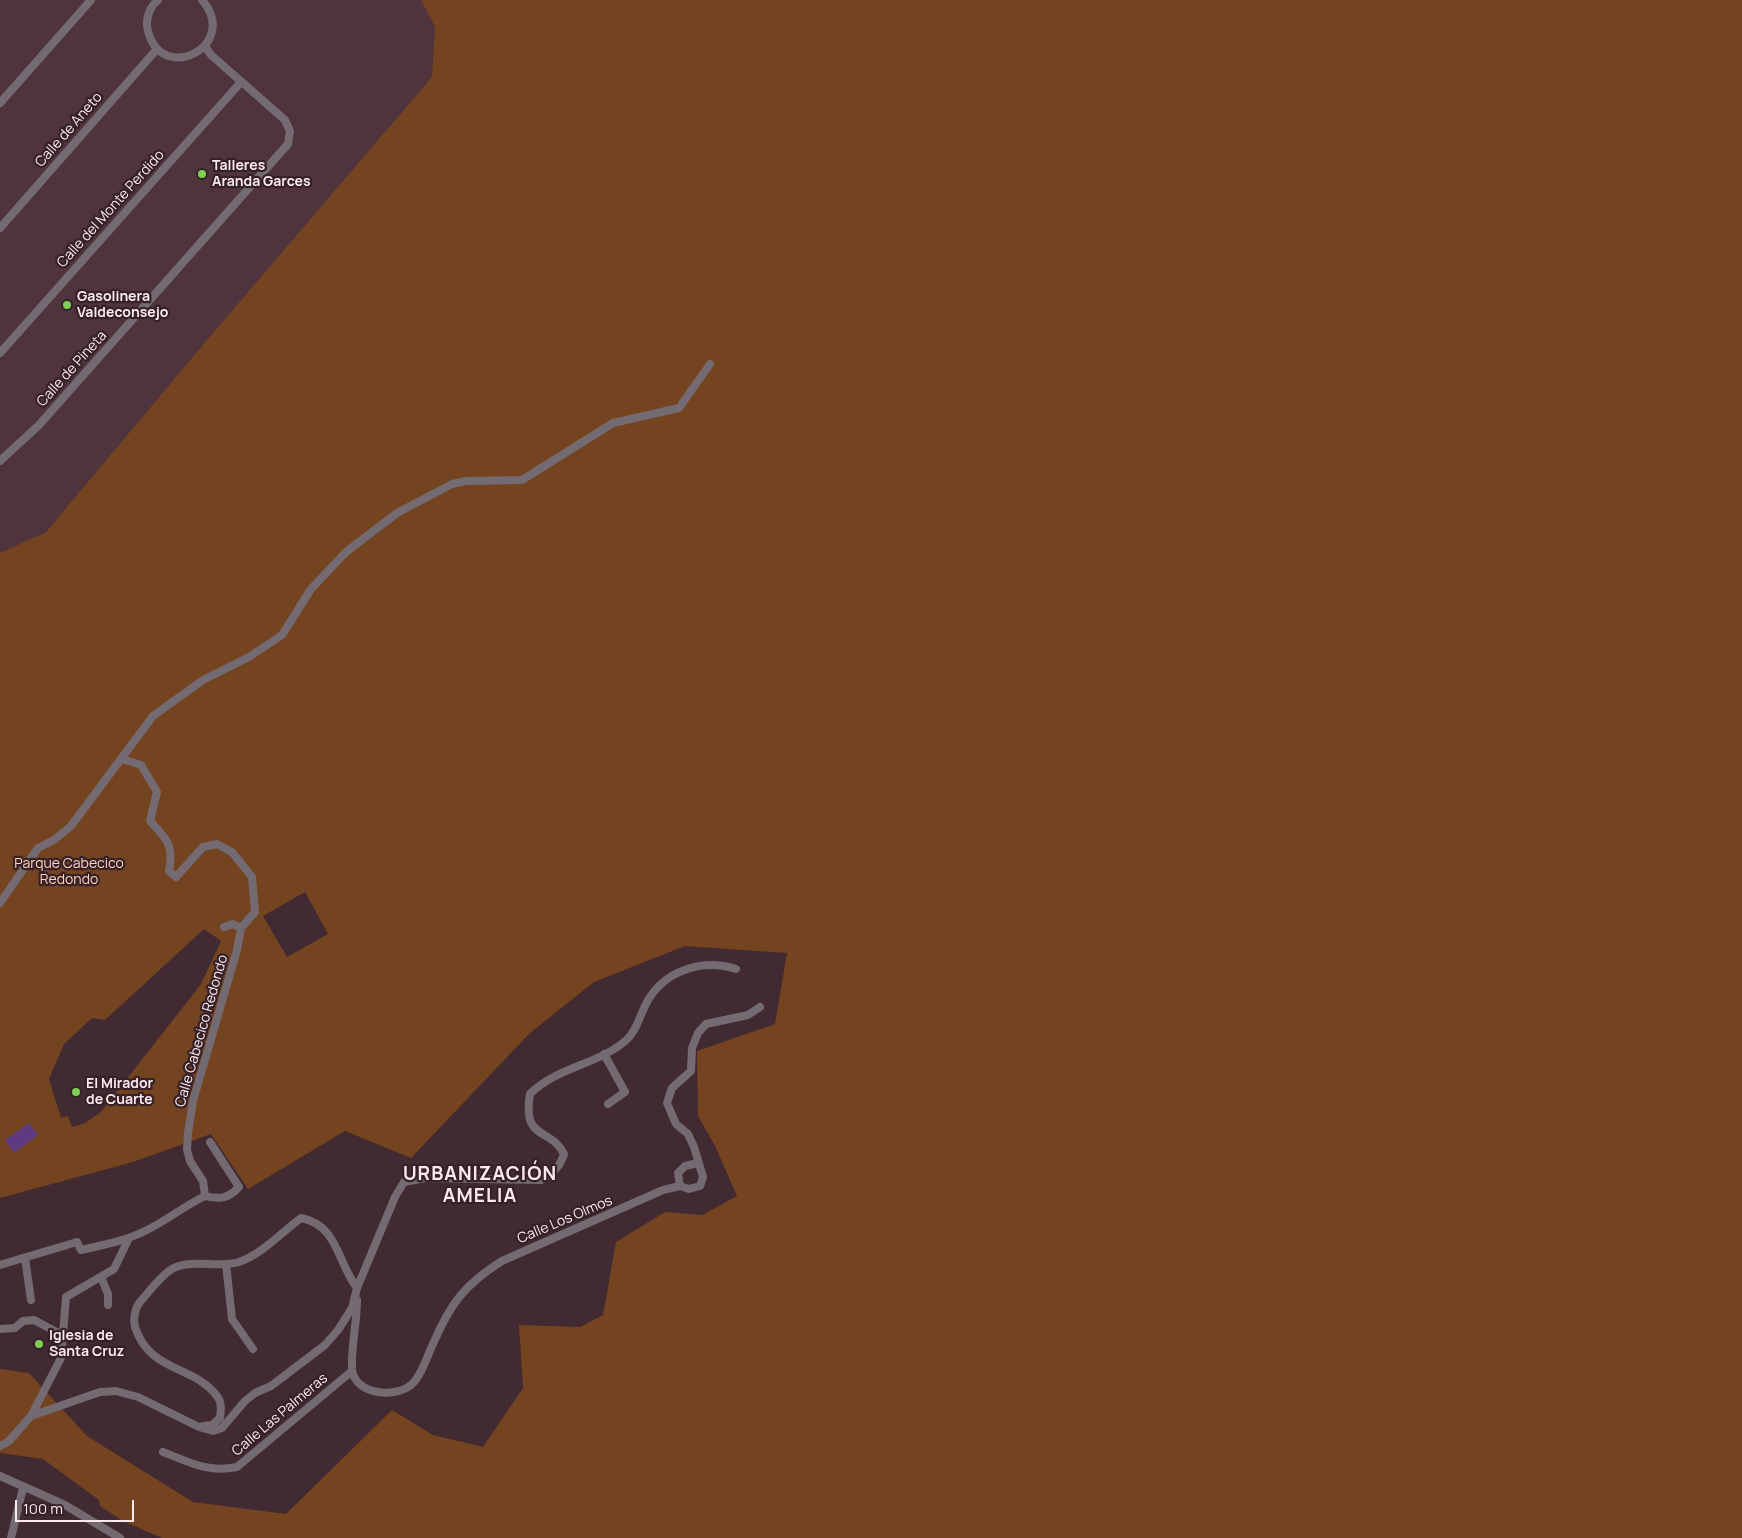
<!DOCTYPE html>
<meta charset="utf-8">
<style>
body{margin:0}
#map{position:relative;width:1742px;height:1538px;overflow:hidden;background:#412a31;font-family:Manrope,sans-serif}
canvas{display:block}
.scale{position:absolute;left:15px;top:1500px;width:119px;height:22px;box-sizing:border-box;border:2px solid #faeaee;border-top:0;padding-left:6px;font-size:15px;line-height:18px;white-space:nowrap;color:#faeaee;-webkit-text-stroke:4px #362127;paint-order:stroke}
</style>
<div id="map">
<canvas width="1742" height="1538"></canvas>
<div class="scale">100 m</div>
</div>
<script>
const context = document.querySelector('canvas').getContext('2d');
context.lineJoin = 'round';
function fillPath(path, color) {
  context.fillStyle = color;
  context.fill(path, 'evenodd');
}
function stroke(path, color, width, dash) {
  context.strokeStyle = color;
  context.lineWidth = width;
  context.lineCap = dash ? 'butt' : 'round';
  context.setLineDash(dash || []);
  context.stroke(path);
}
function drawText(font, color, halo, rows, align = 'center') {
  context.font = font + ' Manrope,sans-serif';
  context.lineWidth = 4.5;
  context.setLineDash([]);
  context.textBaseline = 'middle';
  context.strokeStyle = halo;
  context.fillStyle = color;
  for (const [text, x, y, turn = 0] of rows) {
    context.save();
    context.translate(x, y);
    context.rotate((+turn || 0) * Math.PI / 180);
    context.textAlign = isNaN(turn) ? turn : align;
    if (halo) context.strokeText(text, 0, 0);
    context.fillText(text, 0, 0);
    context.restore();
  }
}
fillPath(new Path2D(`
 M0,0H421L435,27L432,77L46,532L0,553Z`), '#50343d');
fillPath(new Path2D(`
 M421,0H1742V1538H162L123,1521L100,1506L99,1500L43,1459L0,1453V1369L29,1373L87,1436L193,1502L286,1514L392,1410L433,1435L483,1447L523,1388L519,1325L580,1327L603,1315L616,1242L665,1212L702,1215L737,1196L715,1146L698,1116L697,1051L775,1024L787,953L685,946L594,982L530,1033L411,1158L345,1131L248,1189L211,1134L133,1162L0,1198V553L46,532L207,340L432,77L435,27ZM305,892L328,934L287,957L263,916ZM204,929L221,941L201,984L101,1112L85,1123L72,1127L68,1116L61,1118L49,1079L64,1044L92,1018L105,1020Z`), '#74431f');
fillPath(new Path2D(`
 M29,1123L38,1135L14,1153L5,1140Z`), '#5e3a81');
stroke(new Path2D(`
 M158,0C149,7 145,20 148,31C162,86 241,45 202,0
 M0,103L91,0
 M0,228L157,49
 M0,353L241,82
 M0,461L39,425L288,144L290,131L285,120L211,55L205,46
 M122,759L141,765L157,792L150,821C167,839 174,845 169,871L176,877L203,847L217,844L232,852L252,877L255,912L241,928
 M0,903L38,848L54,840L71,826L153,716L203,680L249,657L282,635L311,589L346,552L397,513L452,484L466,481L522,480L613,423L679,408L710,364
 M604,1054L625,1092L608,1104
 M680,1186L678,1173L685,1166L698,1163
 M205,1196L203,1181L190,1161L187,1150L188,1133L193,1101L237,950L241,928L233,924L224,927
 M205,1196C220,1200 229,1198 239,1187L210,1142
 M25,1258L31,1300
 M226,1264L232,1319L253,1349
 M0,1265L77,1242L81,1250C103,1245 125,1241 145,1231C166,1221 184,1206 205,1196
 M101,1277L108,1294V1305
 M357,1300C357,1323 351,1346 352,1369C354,1395 399,1400 414,1382C423,1372 427,1356 433,1344C450,1304 465,1284 502,1261L663,1190L680,1186L689,1189L700,1186L703,1177L694,1147L688,1134L676,1124L667,1103L672,1088L691,1071L692,1048L698,1033L706,1024L748,1015L760,1007
 M0,1329L15,1328L23,1321L34,1320L62,1335
 M31,1416L61,1358L66,1297L114,1269L129,1238
 M203,1426L212,1425L220,1418C221,1410 222,1402 217,1396C194,1365 150,1373 135,1327C133,1319 135,1308 140,1302C149,1292 158,1279 169,1271C188,1257 218,1269 239,1262C262,1254 282,1232 301,1218C338,1225 337,1262 357,1288
 M0,1446L9,1441L31,1416L100,1392L116,1391L138,1397L199,1427L213,1431L222,1428L245,1401L255,1393L271,1386L325,1345L338,1330L352,1308L357,1288L395,1197L404,1182L425,1178L541,1180C553,1173 560,1167 564,1154C550,1126 522,1142 530,1094C555,1068 596,1065 624,1042C636,1033 640,1015 647,1002C664,971 702,958 736,969
 M163,1452C189,1462 207,1473 237,1467L352,1371
 M0,1476L65,1505L120,1538
 M11,1538L23,1488`), '#746b72', 8);
for (const [x, y, r, color] of [
 [202,174,5,"#7cd155"],
 [67,305,5,"#7cd155"],
 [76,1092,5,"#7cd155"],
 [39,1344,5,"#7cd155"]
]) {
  const dot = new Path2D();
  dot.arc(x, y, r, 0, 2 * Math.PI);
  context.fillStyle = color;
  context.fill(dot);
  stroke(dot, '#362127', 2);
}
drawText('14px', '#faeaee', '#362127', [
 ["Calle de Aneto",69,130,-49],
 ["Calle del Monte Perdido",111,209,-48],
 ["Calle de Pineta",72,369,-48],
 ["Calle Cabecico Redondo",202,1031,-74],
 ["Calle Los Olmos",565,1220,-23],
 ["Calle Las Palmeras",280,1415,-40]
]);
drawText('bold 14px', '#faeaee', '#362127', [
 ["Talleres",212,166],
 ["Aranda Garces",212,182],
 ["Gasolinera",77,297],
 ["Valdeconsejo",77,313],
 ["El Mirador",86,1084],
 ["de Cuarte",86,1100],
 ["Iglesia de",49,1336],
 ["Santa Cruz",49,1352]
], 'left');
drawText('14px', '#ffd5ba', '#362127', [
 ["Parque Cabecico",69,864],
 ["Redondo",69,880]
]);
context.letterSpacing = '1px';
drawText('bold 19px', '#faeaee', '#362127', [
 ["URBANIZACIÓN",480,1175],
 ["AMELIA",480,1197]
]);
context.letterSpacing = '0px';
</script>
